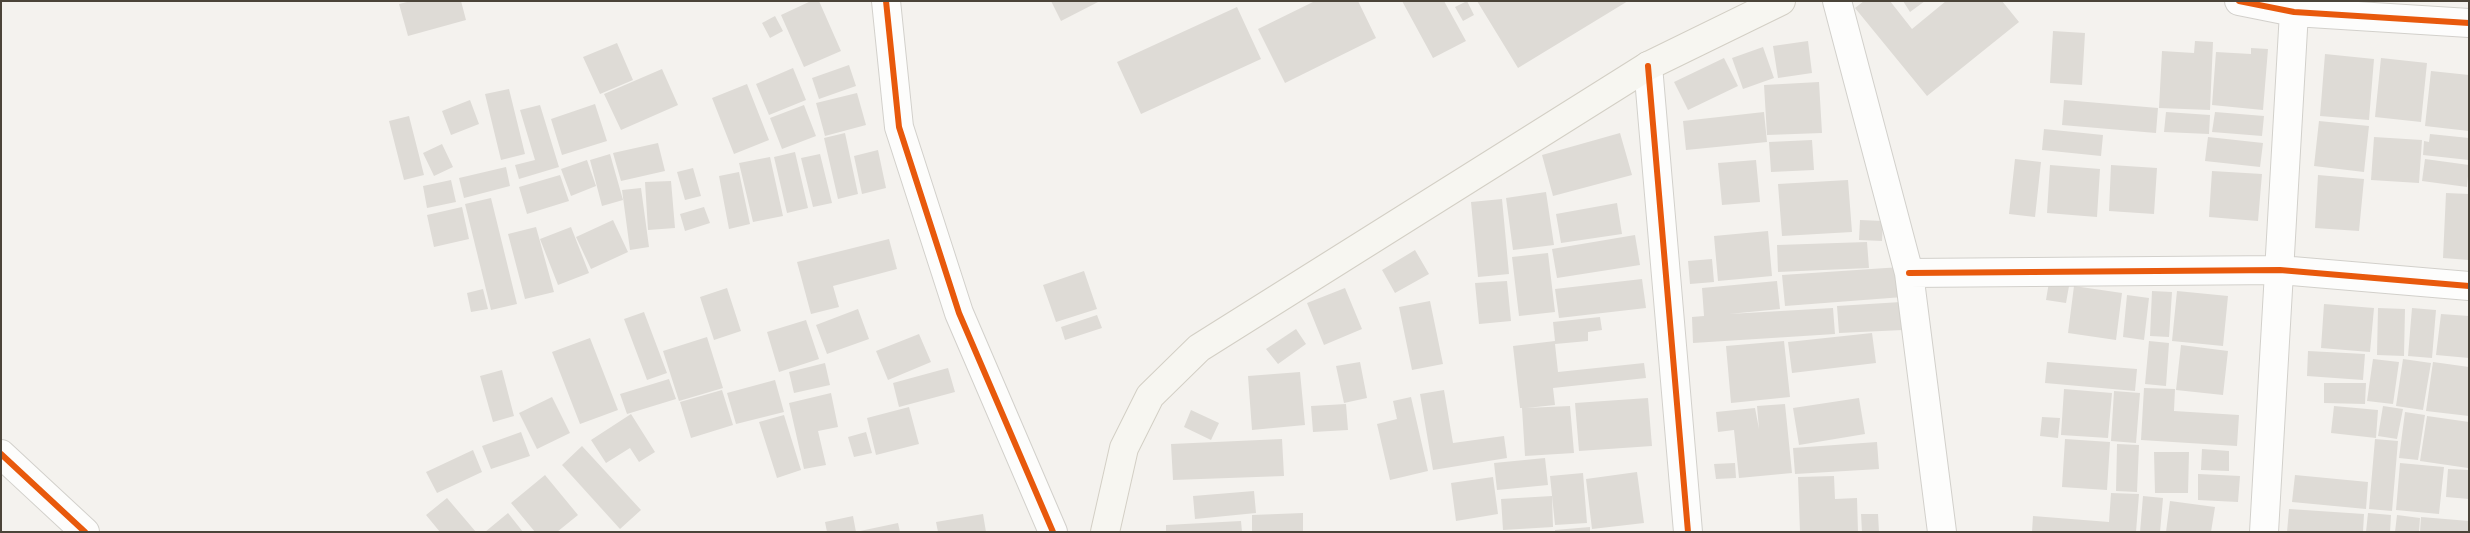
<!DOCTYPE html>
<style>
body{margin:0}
#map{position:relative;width:2470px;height:533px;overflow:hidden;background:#f4f2ee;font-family:"Golos Text",sans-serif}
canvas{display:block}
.frame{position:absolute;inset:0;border:2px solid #4b4439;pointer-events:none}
</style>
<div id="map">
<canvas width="2470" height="533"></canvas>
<div class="frame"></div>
</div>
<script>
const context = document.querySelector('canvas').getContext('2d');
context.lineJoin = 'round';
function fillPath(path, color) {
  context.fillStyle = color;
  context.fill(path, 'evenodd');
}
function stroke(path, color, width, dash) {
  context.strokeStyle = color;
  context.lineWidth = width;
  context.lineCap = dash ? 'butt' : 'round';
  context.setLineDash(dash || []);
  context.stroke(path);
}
fillPath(new Path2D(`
 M411,1H461L466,20L408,36L399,4Z
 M811,1H819L841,51L804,67L781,15Z
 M1051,1H1100L1061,21Z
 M1315,1H1358L1376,38L1285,83L1258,29Z
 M1402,1H1444L1466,41L1433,58Z
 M1467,1L1474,15L1463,21L1455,7Z
 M1477,1H1628L1518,68Z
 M1864,1H1890L1912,29L1946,1H2002L2019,22L1927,96L1855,8Z
 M1903,1H1925L1910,12Z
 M1237,7L1261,59L1141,114L1117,62Z
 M775,16L783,31L770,38L762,23Z
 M2053,31L2085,33L2082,85L2050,83Z
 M1808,41L1812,73L1778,78L1773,46Z
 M2195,41L2213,42L2210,110L2159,108L2162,51L2194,53Z
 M617,43L633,80L600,94L583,57Z
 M1763,47L1774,78L1743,89L1732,58Z
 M2251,48L2268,49L2263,110L2212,105L2216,52L2251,54Z
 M2325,54L2374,59L2369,120L2320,116Z
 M1724,58L1738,86L1688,110L1674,82Z
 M2381,58L2427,63L2421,122L2375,117Z
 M849,65L856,86L819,99L812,78Z
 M793,68L806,100L769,115L756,84Z
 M662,69L678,105L621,130L604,94Z
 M2431,71L2469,75V131L2425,126Z
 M1819,82L1822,133L1767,135L1764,85Z
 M747,84L769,140L734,154L712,98Z
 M509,89L525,154L501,160L485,94Z
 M857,93L866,125L825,136L816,103Z
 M470,100L479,124L451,135L442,111Z
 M2064,100L2158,108L2156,133L2062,125Z
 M595,104L607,141L562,155L551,119Z
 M540,105L559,167L519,179L515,165L535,160L520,110Z
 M804,105L816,136L782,149L770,118Z
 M1764,112L1767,142L1686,150L1683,121Z
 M2166,112L2210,115L2209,134L2164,132Z
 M2215,112L2264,116L2262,136L2212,132Z
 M409,116L424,175L404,180L389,121Z
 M2319,121L2369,126L2364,172L2314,166Z
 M2044,129L2103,135L2101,156L2042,150Z
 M845,133L858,194L838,199L824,138Z
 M1620,133L1632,175L1553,196L1542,155Z
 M2430,134L2469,138V160L2423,155L2424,141L2429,142Z
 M2208,137L2263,143L2260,167L2205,161Z
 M2374,137L2422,140L2419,183L2371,180Z
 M1812,140L1814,170L1771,172L1769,142Z
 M658,143L665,171L621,181L613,153Z
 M442,144L453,167L434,176L423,153Z
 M878,150L886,188L862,194L854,156Z
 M795,152L808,208L787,213L774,157Z
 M610,154L623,200L602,206L590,160Z
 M820,154L832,203L813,207L801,158Z
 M770,157L783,216L753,222L739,163Z
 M2015,159L2041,162L2035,217L2009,214Z
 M2425,159L2469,165L2467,187L2422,181Z
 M587,160L596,186L571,196L561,169Z
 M1756,160L1760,202L1722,205L1718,163Z
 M2050,165L2100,169L2097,217L2047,213Z
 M2111,165L2157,168L2154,214L2109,211Z
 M506,167L510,186L464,198L459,178Z
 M693,168L701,196L685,200L677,172Z
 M2212,171L2262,174L2258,221L2209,217Z
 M739,172L750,224L729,229L719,176Z
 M560,175L569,201L527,214L519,187Z
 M2318,175L2364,179L2359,231L2315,228Z
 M451,180L456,202L427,208L423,186Z
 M1848,180L1852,232L1782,236L1778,184Z
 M671,181L675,228L648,230L645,182Z
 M641,188L649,247L630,250L622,190Z
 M1546,192L1554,245L1513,250L1506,198Z
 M2446,193L2469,194V260L2443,258Z
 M491,198L517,304L491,310L465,204Z
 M1502,199L1509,274L1478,277L1471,202Z
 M1617,203L1622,234L1561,243L1556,214Z
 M462,207L469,239L434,247L427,215Z
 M704,207L710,223L685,231L680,214Z
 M613,220L628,252L591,269L576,237Z
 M1860,220L1883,221L1882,241L1859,240Z
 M536,227L554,292L525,299L508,234Z
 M571,227L589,273L558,285L540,239Z
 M1768,231L1772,276L1718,281L1714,236Z
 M1635,235L1640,265L1557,278L1552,249Z
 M889,239L897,269L833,286L839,307L811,314L797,262Z
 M1867,242L1869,268L1778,272L1777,245Z
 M1415,250L1429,274L1395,293L1382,270Z
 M1548,253L1555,312L1519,316L1512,257Z
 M1712,259L1714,282L1690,284L1688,261Z
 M1901,267L1903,297L1785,306L1782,275Z
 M1084,271L1097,309L1056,322L1043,285Z
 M1642,279L1646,308L1559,318L1555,289Z
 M1507,281L1511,321L1479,324L1475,283Z
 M1777,281L1780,309L1729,314L1833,308L1835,334L1693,343L1692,317L1704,316L1702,288Z
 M2049,282L2069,286L2066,303L2046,300Z
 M2074,286L2122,293L2116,340L2068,333Z
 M727,288L741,331L714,340L700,297Z
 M1345,288L1362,329L1324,345L1307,303Z
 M483,289L488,309L471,312L467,293Z
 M2152,291L2172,292L2169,337L2150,336Z
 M2177,291L2228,296L2223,346L2172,341Z
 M2127,295L2149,298L2144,340L2123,337Z
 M1430,301L1443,364L1412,370L1399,307Z
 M1901,302L1903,330L1839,333L1837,306Z
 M2324,304L2374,308L2370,352L2321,348Z
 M2378,308L2405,309L2404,356L2377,355Z
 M2412,308L2436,310L2432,358L2408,356Z
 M858,309L869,339L827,354L816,325Z
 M644,312L667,373L647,380L624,319Z
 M2441,314L2469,316V358L2436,355Z
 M1097,315L1102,328L1065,340L1061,327Z
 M1600,317L1602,330L1588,332V341L1555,344L1558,372L1644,363L1646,378L1553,388L1555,405L1526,408L1570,406L1574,453L1525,456L1522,408H1520L1513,346L1555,341L1553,322Z
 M806,320L819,359L779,372L767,332Z
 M1296,329L1306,344L1278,364L1266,349Z
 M1872,333L1876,363L1792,373L1788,342Z
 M919,334L931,362L888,380L876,351Z
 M707,337L723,388L679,401L663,351Z
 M590,338L618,410L580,424L552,352Z
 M1784,341L1790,397L1731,403L1726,346Z
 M2149,341L2169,343L2166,386L2145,384Z
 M2181,345L2228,351L2223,395L2176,390Z
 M2308,351L2365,354L2363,380L2307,376Z
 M2373,359L2399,362L2393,404L2367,401Z
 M2403,359L2431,363L2423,410L2396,406Z
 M1360,362L1367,398L1344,403L1336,366Z
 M2047,362L2137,369L2135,391L2045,383Z
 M2433,362L2469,367V416L2426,411Z
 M825,363L830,385L794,393L789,372Z
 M948,368L955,392L899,407L893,383Z
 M502,370L514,416L493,422L480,376Z
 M1300,372L1305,425L1252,430L1248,376Z
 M669,379L676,399L627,414L620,394Z
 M775,380L784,412L736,424L727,393Z
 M2324,383H2366L2365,404L2324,403Z
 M2144,388L2175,389L2174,411L2239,415L2237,446L2141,440Z
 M2064,389L2112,393L2108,438L2061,435Z
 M722,390L733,425L691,438L680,402Z
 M1444,390L1453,443L1504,436L1507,458L1433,470L1420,394Z
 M2114,391L2140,393L2136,443L2111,441Z
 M831,393L838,427L818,431L826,465L804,469L789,403Z
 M552,397L570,433L537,449L519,413Z
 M1411,397L1428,471L1390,480L1377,424L1397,419L1393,401Z
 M1648,398L1652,446L1579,451L1575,403Z
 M1859,398L1865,434L1799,445L1793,408Z
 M1346,404L1348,430L1313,432L1311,406Z
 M1785,404L1792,473L1739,478L1734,430L1718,432L1716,412L1755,408L1759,429L1757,406Z
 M2334,406L2378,410L2376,438L2331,433Z
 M2383,406L2403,409L2397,439L2378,436Z
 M909,407L919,444L876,455L867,418Z
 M1191,410L1219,423L1211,440L1184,427Z
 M2405,412L2425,415L2418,460L2399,458Z
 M631,414L655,452L639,462L630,448L606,463L591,440Z
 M784,415L801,470L777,478L759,422Z
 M2427,416L2469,422L2468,468L2420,461Z
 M2042,417L2060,418L2058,438L2040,436Z
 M521,432L530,456L491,469L482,446Z
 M866,432L872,453L854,457L848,437Z
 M1282,439L1284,476L1173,480L1171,444Z
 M2065,439L2110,442L2107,490L2062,487Z
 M2375,439L2398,441L2392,511L2369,509Z
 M1877,442L1879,469L1795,474L1793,448Z
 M2117,444L2139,445L2137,492L2116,491Z
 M582,446L641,510L620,529L562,465Z
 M2202,449L2229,451V471L2201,470Z
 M473,450L482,472L437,493L426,472Z
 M2154,452H2189L2188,493H2155Z
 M1545,458L1548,485L1497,490L1494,463Z
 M1735,463L1736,478L1716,479L1714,464Z
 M2400,463L2444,467L2439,514L2396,510Z
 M2448,469L2469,470V499L2446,497Z
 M1637,472L1644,523L1592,529L1586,479Z
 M1583,473L1587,523L1555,525L1550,476Z
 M2198,474L2240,476L2238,502L2198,500Z
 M545,475L578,515L557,532H535L511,503Z
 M2295,475L2368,482L2366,509L2292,502Z
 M1834,476L1835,499L1857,498L1858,532H1800L1798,477Z
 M1493,477L1498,514L1456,521L1451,483Z
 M1254,491L1256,513L1195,519L1193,496Z
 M2111,493L2139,494L2136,532H2032L2033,516L2109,522Z
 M1552,496L1553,527L1503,530L1501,499Z
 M2143,496L2163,498L2160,532H2140Z
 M447,498L476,532H440L426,515Z
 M2170,501L2215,507L2211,532H2166Z
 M2289,509L2364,514L2363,532H2287Z
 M508,513L523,532H485Z
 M1303,513V532H1252V515Z
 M2368,513L2391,515L2390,532H2366Z
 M983,514L986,532H938L936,522Z
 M1861,514H1878L1879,532H1862Z
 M2397,515L2420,518L2419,532H2395Z
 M853,516L856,532H827L825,522Z
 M2421,517L2469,521V532H2420Z
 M1241,521L1242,532H1166V525Z
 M898,523L900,532H860V531Z
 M1590,527V532H1555V530Z`), '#dedbd6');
const minor = new Path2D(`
 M886,1L899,127L959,313L1053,532
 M1837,1L1909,273L1942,532
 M2239,1L2294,12L2469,23
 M1648,66L1688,532
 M1909,273L2280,270L2469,286
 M1,454L85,532
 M2264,532L2294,12`);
const secondary = new Path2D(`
 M1105,532L1124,448L1150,396L1199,348L1648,66L1781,1`);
stroke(minor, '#d2d0cb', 30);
stroke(secondary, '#d3cfc5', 30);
stroke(minor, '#fdfdfc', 28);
stroke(secondary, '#f7f6f1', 28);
stroke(new Path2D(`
 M886,1L899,127L959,313L1053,532
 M2239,1L2294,12L2469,23
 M1648,66L1688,532
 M1909,273L2280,270L2469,286
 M1,454L85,532`), '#e8590c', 6);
</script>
